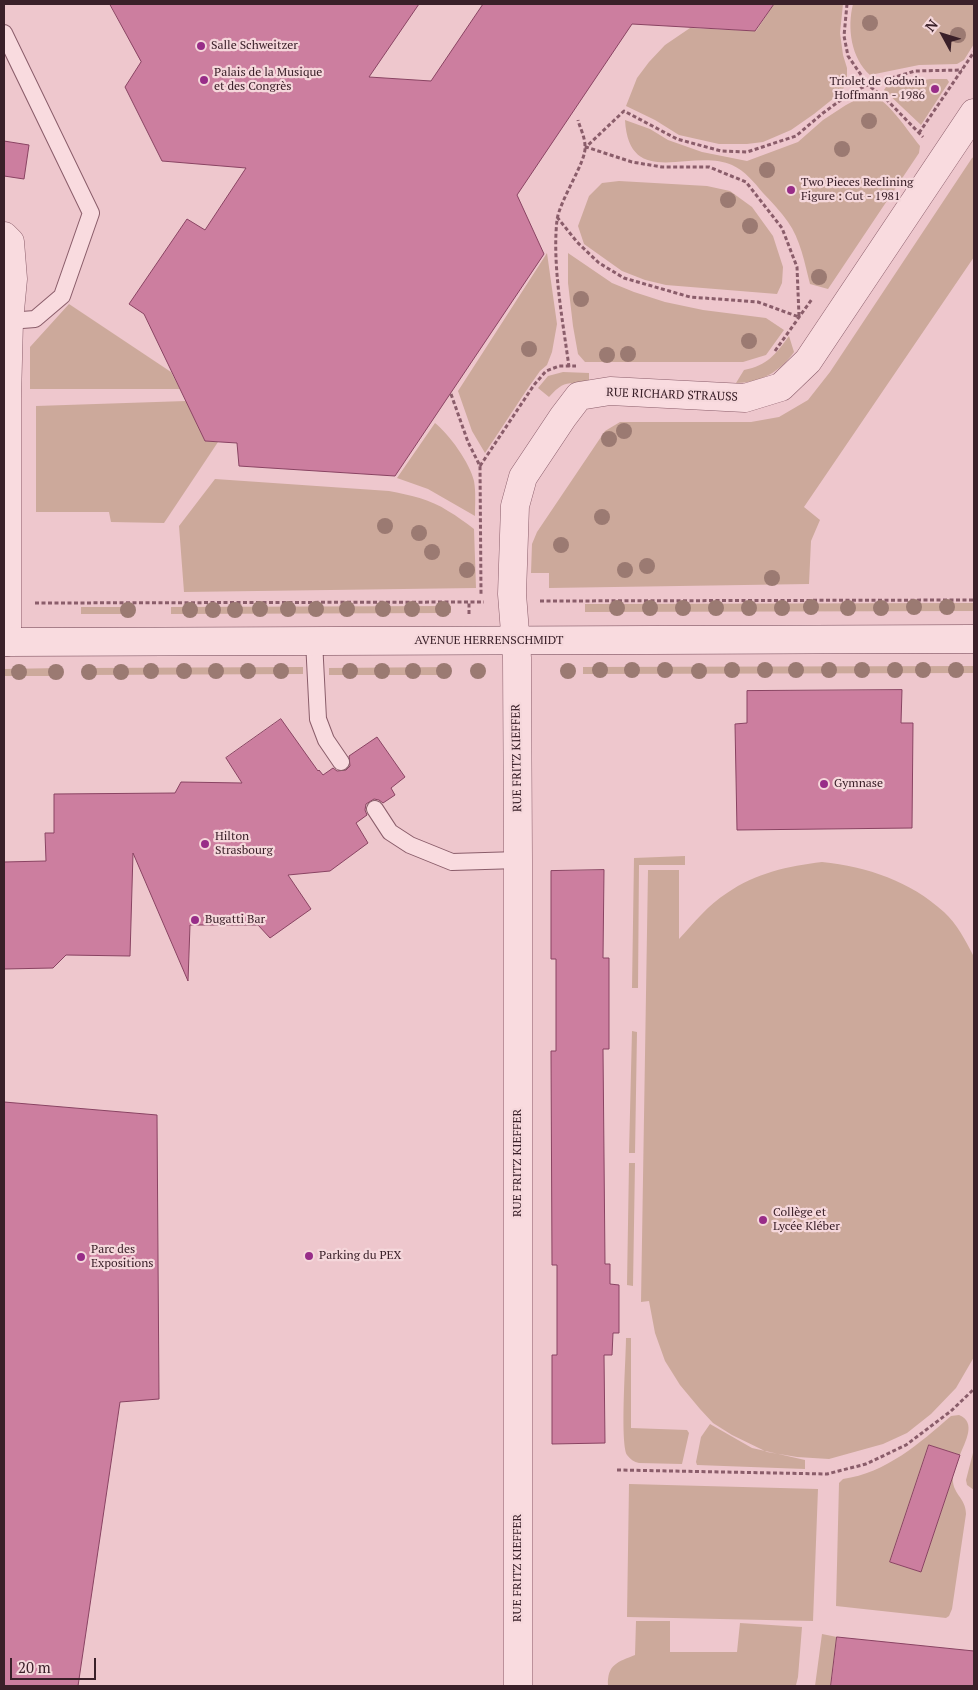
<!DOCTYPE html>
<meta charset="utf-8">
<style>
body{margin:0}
#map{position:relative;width:978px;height:1690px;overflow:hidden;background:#eec7cd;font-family:"PT Serif",serif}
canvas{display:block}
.frame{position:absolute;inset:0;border:5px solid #3a2029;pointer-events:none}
.north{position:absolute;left:918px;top:10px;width:50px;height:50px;-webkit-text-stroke:4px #f5d7db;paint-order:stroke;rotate:309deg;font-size:14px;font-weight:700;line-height:20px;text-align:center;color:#3a2029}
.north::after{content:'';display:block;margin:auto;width:18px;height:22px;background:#3a2029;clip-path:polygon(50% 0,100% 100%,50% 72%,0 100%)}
.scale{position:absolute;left:10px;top:1658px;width:86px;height:22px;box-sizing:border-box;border:2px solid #3a2029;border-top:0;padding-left:6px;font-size:15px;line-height:18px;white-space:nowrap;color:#3a2029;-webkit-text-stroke:4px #f5d7db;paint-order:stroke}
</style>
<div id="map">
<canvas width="978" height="1690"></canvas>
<div class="frame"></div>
<div class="north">N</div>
<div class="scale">20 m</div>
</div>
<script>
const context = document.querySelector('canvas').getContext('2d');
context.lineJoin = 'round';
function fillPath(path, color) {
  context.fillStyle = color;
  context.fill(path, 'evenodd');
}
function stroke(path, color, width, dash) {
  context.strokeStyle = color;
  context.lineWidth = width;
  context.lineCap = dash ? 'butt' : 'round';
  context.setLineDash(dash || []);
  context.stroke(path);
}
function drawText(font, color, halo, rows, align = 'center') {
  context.font = font + ' "PT Serif",serif';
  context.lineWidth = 4.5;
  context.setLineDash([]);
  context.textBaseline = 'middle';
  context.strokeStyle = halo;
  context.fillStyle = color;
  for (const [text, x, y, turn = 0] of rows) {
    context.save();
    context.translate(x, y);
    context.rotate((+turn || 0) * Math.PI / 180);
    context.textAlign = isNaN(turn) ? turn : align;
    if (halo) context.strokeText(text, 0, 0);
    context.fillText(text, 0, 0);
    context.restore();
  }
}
fillPath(new Path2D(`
 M774,4H843L840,33L843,55L847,68V81L843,89L834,98L814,114L791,130L763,142L747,144H719L679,135L655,120L626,106L637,78L649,62L665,45L690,28L756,31Z
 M853,4H974V44L964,60L957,64L919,65L870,75C851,58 847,28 853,4Z
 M930,79H947L949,82L921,125L884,90L886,87Z
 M867,94C885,94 909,133 920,146L919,153L828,289L810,284C805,264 800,238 788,222C781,212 772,202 763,193C754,182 745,171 732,165C692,147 629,191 625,120L650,129L668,140L702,152L747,161L798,142L823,120L846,105Z
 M974,157V257L804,507L820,520L811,541L809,584L549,588V573H531L532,544L537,532L605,431L620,422H751L779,417L808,400L830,372L972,158Z
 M619,181L707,186L730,191L752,207L773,236L783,267L782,283L777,294L666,285L645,280L622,271L584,244L578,226L589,196L602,183Z
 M547,253L557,324L552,352L547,365L540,371L526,391L485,453L472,431L458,391Z
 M568,253L612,283L634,292L665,302L703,310L766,318L784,330L766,355L743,362H585L578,354L573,326L568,283Z
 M69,304L171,372L180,389H30V347Z
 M789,336L794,352C780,372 760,383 736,383L744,370C768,365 775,355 789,336Z
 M563,372L589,373V384C568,383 564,380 549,397L538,388L548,376Z
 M186,401L205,441L218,442L164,523L111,522L109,512H36V406Z
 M435,423C449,434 470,463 474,481C476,492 475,505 475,516L428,489L397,478Z
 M215,479L389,491C410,495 430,499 448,511C457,516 466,523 474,529L476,588L184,592L179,526Z
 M974,603V611L585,612V604Z
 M451,606V613L171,614V607Z
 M81,607H133V614H81Z
 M974,666V673L583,674V667Z
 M303,667V674L83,675V668Z
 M451,667V675H329V668Z
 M60,668L59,676H4V669Z
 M685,856V865H639L638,988H632L634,858Z
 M822,862C868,867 910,881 944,912C957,924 966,941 974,957V1357L956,1388L931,1414L907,1433L883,1444L829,1459L797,1457L767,1452L732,1435L713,1423L700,1409L680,1385L665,1361L655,1333L649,1301L641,1302L648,870H679V939C694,923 708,905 727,893C756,873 788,866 822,862Z
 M632,1031L637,1032L635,1153H629Z
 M629,1163H635L633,1286L627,1285Z
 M626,1338H631V1428L687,1430L689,1433L682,1464L639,1463C634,1462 630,1459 627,1455C620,1442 626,1358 626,1338Z
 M959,1415C977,1422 965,1442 960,1455L929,1445L890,1562L921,1572L953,1476C951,1494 966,1497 966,1514L952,1609L949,1616L946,1618L836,1606L839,1483L843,1479C886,1473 920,1443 951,1416Z
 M710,1424L752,1448L805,1460V1469L697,1465L696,1462L701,1437Z
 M974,1449V1490L967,1485L966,1480Z
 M629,1484L818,1489L813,1621L627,1617Z
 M636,1621H670V1652H737L740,1623L802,1627L798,1677L796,1685L608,1686C607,1664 618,1662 635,1655Z
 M822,1634L837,1637L831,1686H815Z`), '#cca99b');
const building = new Path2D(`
 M110,4H419L369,77L431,81L483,4H774L755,31L632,24L517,195L544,254L395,476L239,466L237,443L205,441L144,314L129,304L187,219L205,230L246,168L162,161L125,87L141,62Z
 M4,141L29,145L24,179L4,176Z
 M902,690L901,723H913L912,828L737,830L735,724L747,723V691Z
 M281,719L318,771L319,770L323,775L333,768L337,771L346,770L350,766L349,756L377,737L405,777L391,788L395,795L383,803L379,800L374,799L366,804L365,810L367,815L356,823L368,843L330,871L288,875L311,909L270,938L258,925H190L188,981L133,853L130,956L66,955L53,968L4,969V862L46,861L45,833H54V794L175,793L181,782L242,783L226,758Z
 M604,870L603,958H609V1049H603L605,1264H610V1284L619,1285V1333H613L612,1355H604L605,1443L552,1444V1355H557V1265H552L551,1051H556V959H551V871Z
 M4,1102L157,1115L159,1399L120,1402L78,1686H4Z
 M929,1445L960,1455L921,1572L890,1562Z
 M837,1637L974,1651V1686H831Z`);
fillPath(building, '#cc7e9f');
stroke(building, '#894362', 1);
const lane = new Path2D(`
 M4,33L91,213L62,296L35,319L9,321
 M314,641L318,719L326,740L341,762
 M375,809L390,832L410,845L452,862L518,860`);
const street = new Path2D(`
 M4,236L10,242L13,279L9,321L7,398V642
 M518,1686V860L517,658L512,594L515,506L523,477L563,417L579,396L610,391L745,398L781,387L808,361L974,113`);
const secondary = new Path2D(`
 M4,642L974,639`);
stroke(lane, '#8a5d6a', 18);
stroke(street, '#8a5d6a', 29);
stroke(secondary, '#6c404f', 29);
stroke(new Path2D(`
 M847,4L844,36L848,56L868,85L885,98L923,137
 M919,133L974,52
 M557,217L577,242L599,263L624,278L690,297L758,302L799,317
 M799,316L797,267L782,228L746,182L709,167H662L632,162L586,147L624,111L677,139L721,151L747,152L796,136L823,113L852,92L868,85L915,71L962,70
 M775,351L812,299
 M569,367C563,322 552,265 557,220C560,199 587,161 585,146C585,137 580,128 578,120
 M451,394L468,442L480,466L481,594
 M480,466L534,385L546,371L559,366H576
 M540,601L974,600
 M35,603L484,602
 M469,614V602
 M617,1470L827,1474L866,1464L906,1445L951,1411L974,1389`), '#8a5d6a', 3, [4, 2.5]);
stroke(lane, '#f9dbdf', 16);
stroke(street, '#f9dbdf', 28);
stroke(secondary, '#f9dbdf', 28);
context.fillStyle = '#9b7a72';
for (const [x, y] of [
 [870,23],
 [958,35],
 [869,121],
 [842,149],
 [767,170],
 [728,200],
 [750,226],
 [819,277],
 [581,299],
 [749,341],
 [529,349],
 [628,354],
 [607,355],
 [624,431],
 [609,439],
 [602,517],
 [385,526],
 [419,533],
 [561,545],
 [432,552],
 [647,566],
 [467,570],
 [625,570],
 [772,578],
 [811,607],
 [914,607],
 [947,607],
 [617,608],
 [650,608],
 [683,608],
 [716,608],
 [749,608],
 [782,608],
 [848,608],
 [881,608],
 [260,609],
 [288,609],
 [316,609],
 [347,609],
 [383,609],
 [412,609],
 [443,609],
 [128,610],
 [190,610],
 [213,610],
 [235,610],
 [600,670],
 [632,670],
 [665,670],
 [732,670],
 [765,670],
 [796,670],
 [829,670],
 [862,670],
 [895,670],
 [923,670],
 [956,670],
 [151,671],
 [184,671],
 [216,671],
 [248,671],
 [281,671],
 [350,671],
 [382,671],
 [413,671],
 [444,671],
 [478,671],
 [568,671],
 [699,671],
 [19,672],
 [56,672],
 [89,672],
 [121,672]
]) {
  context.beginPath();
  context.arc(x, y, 8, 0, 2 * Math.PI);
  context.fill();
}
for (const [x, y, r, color] of [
 [201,46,5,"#982d88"],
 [204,80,5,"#982d88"],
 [935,89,5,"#982d88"],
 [791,190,5,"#982d88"],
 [824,784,5,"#982d88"],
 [205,844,5,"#982d88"],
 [195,920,5,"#982d88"],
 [763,1220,5,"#982d88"],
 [309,1256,5,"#982d88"],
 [81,1257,5,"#982d88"]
]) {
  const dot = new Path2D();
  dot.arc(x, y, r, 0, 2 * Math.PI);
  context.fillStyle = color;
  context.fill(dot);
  stroke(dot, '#f5d7db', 2);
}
drawText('12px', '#3a2029', '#f5d7db', [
 ["Salle Schweitzer",211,46],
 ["Palais de la Musique",214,73],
 ["et des Congrès",214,87],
 ["Triolet de Godwin",925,82,"right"],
 ["Hoffmann - 1986",925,96,"right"],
 ["Two Pieces Reclining",801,183],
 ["Figure : Cut - 1981",801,197],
 ["Gymnase",834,784],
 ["Hilton",215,837],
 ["Strasbourg",215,851],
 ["Bugatti Bar",205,920],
 ["Collège et",773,1213],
 ["Lycée Kléber",773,1227],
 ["Parc des",91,1250],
 ["Expositions",91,1264],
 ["Parking du PEX",319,1256]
], 'left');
drawText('12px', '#3a2029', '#f5d7db', [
 ["RUE RICHARD STRAUSS",672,395,2],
 ["AVENUE HERRENSCHMIDT",489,641],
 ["RUE FRITZ KIEFFER",517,758,-91],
 ["RUE FRITZ KIEFFER",518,1163,-90],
 ["RUE FRITZ KIEFFER",518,1568,-90]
]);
</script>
